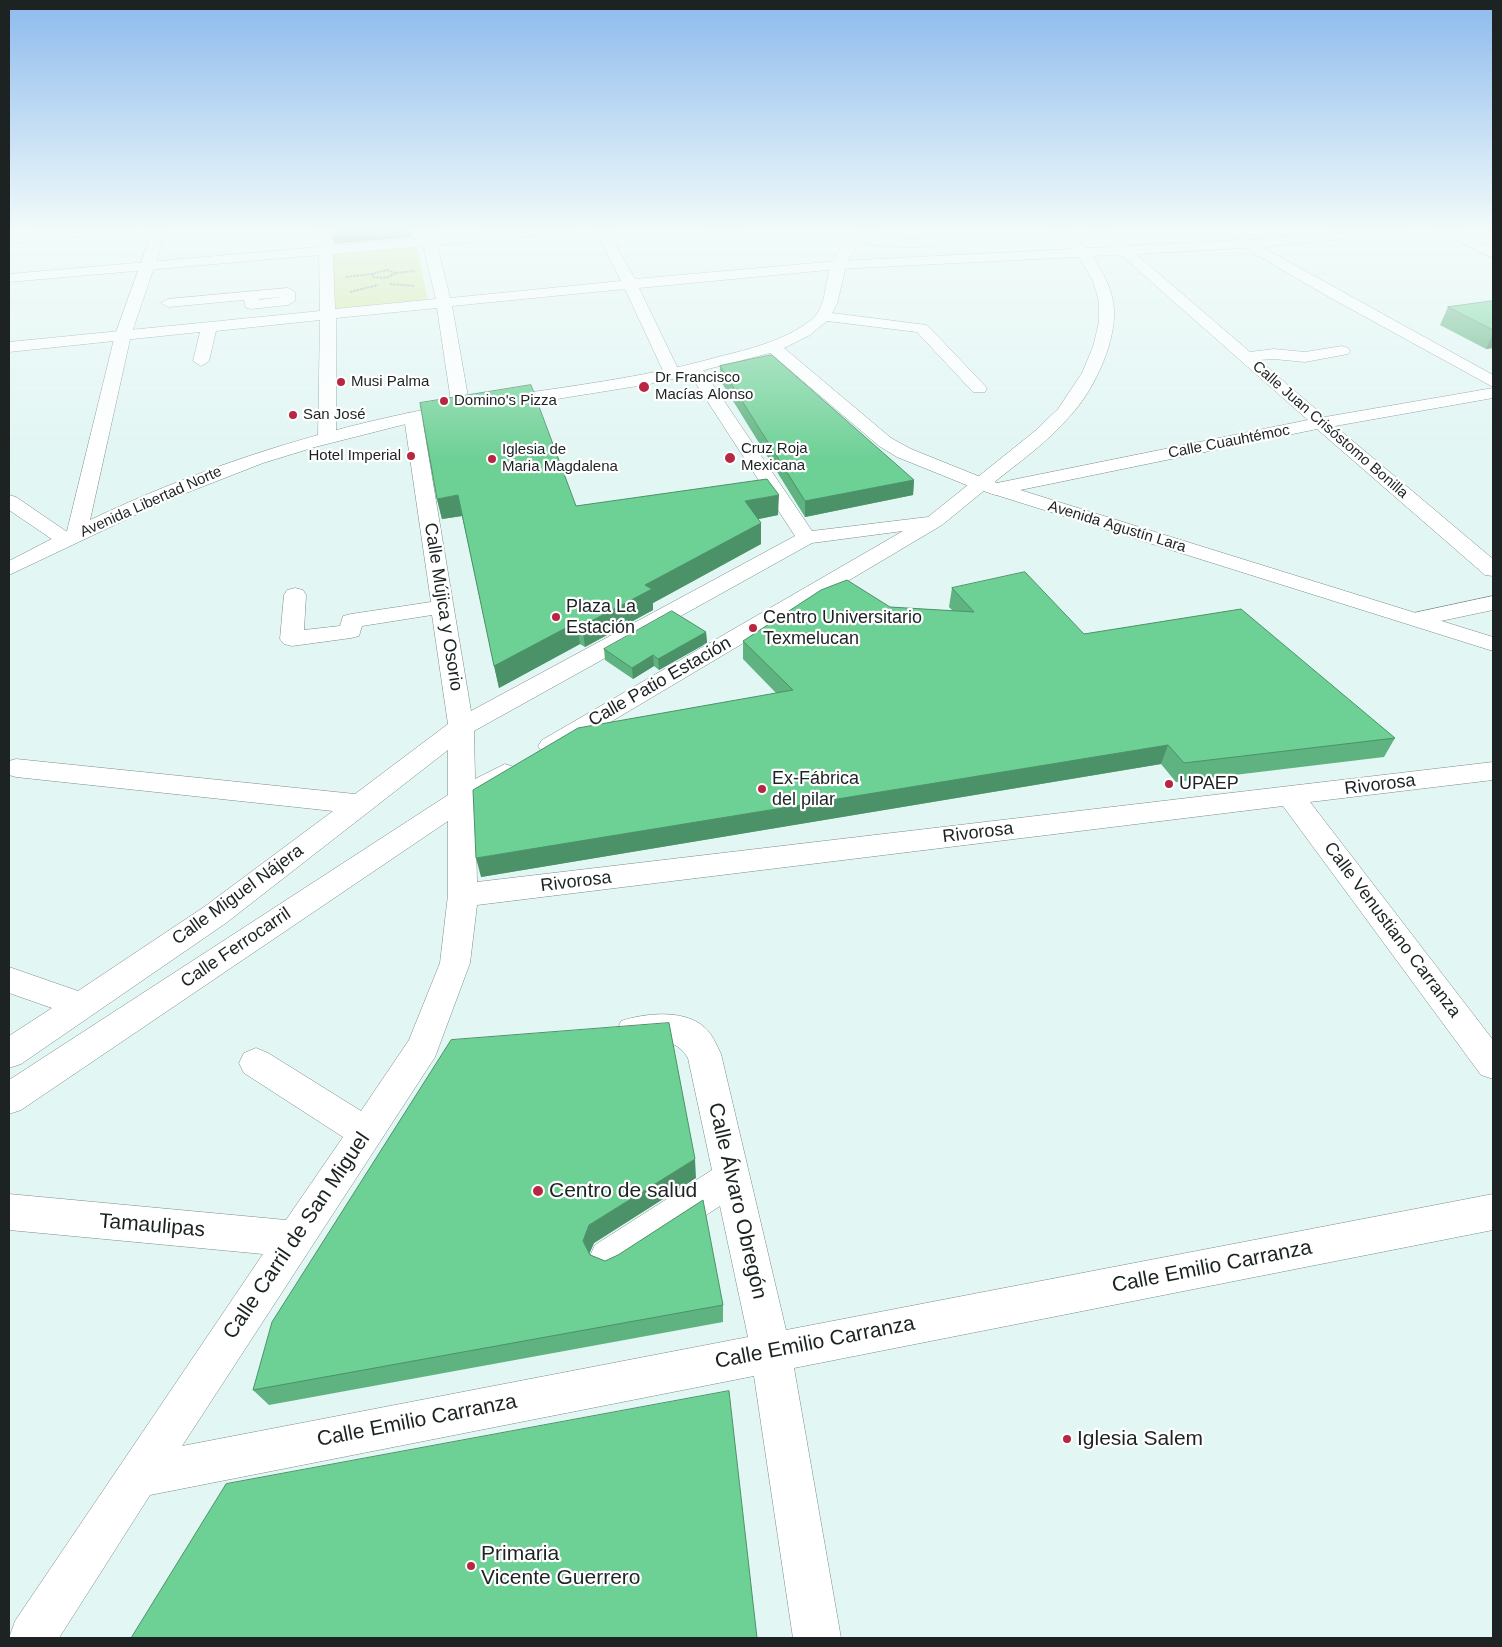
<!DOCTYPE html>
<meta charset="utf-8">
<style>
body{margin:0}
#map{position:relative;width:1502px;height:1647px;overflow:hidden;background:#e2f6f4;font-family:Arial,sans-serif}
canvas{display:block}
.frame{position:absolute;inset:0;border:10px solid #1c2322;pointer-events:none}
</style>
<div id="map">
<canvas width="1502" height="1647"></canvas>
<div class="frame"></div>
</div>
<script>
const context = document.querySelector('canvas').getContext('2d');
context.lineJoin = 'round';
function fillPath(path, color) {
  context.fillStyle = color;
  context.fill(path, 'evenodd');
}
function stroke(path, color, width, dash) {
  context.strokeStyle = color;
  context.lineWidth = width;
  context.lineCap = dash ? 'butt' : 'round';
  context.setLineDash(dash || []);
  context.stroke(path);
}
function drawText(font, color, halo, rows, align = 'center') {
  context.font = font + ' Arial,sans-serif';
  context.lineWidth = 4.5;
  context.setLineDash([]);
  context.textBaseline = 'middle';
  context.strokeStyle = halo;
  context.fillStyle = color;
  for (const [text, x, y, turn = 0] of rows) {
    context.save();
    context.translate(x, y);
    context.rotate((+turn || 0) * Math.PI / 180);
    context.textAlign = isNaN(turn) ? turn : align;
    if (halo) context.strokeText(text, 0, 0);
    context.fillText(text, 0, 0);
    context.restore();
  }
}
fillPath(new Path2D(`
 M416,243L428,301L335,309L332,253Z`), '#d2e79a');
const minor = new Path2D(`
 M82,229H135L128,233L9,243V235Z
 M319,229H331L332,246L422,238L420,229H432L435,237L524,229H575L568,233L437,245L450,298L621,281L595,229H607L635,279L838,261L1072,249L1054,229H1067L1087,248L1112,247L1094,229H1108L1128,246L1238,240L1244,238L1250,240L1363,229H1409L1403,233L1262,247L1493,375V387L1329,297L1245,248L1136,254L1250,352L1274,349L1305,352L1342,346L1348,348L1350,351L1348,354L1305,362L1274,359L1259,360L1325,417L1493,388V398L1335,426L1493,559V576L1485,575L1317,429L996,495L989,493L986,489L942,525L560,752L551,755L542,752L538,746L542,740L903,531L812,543L474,731L475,779L505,764L514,767L518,773L514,779L475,803L477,882L1493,762V780L1310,802L1493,1040V1079L1481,1075L1283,806L477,905L470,963L435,1057L182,1446L748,1337L720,1206L621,1271L608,1277L595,1271L589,1258L595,1245L712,1170L688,1058C671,1030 649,1050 621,1041L617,1031L621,1021C645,1013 684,1009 704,1027C712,1033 717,1046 721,1054L786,1330L1493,1194V1230L794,1368L841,1638H793L754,1376L150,1495L59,1638H9L15,1621L263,1254L9,1230V1194L286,1220L343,1137L244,1073L239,1063L244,1053L256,1048L268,1053L361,1111L409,1040L440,963L448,895V821L21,1110L9,1114V1080L448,795V750L226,923L21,1064L9,1068V1036L52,1008L9,993V967L78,991L204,907L333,811L16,777L9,775V761L16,759L355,794L448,724L432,615L362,626L359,636L351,638L292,646L284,644L280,639L284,595L287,590L295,588L303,590L306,595L304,630L340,626L343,616L351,614L431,602L404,417L407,413H419L422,417L471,711L795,536L687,370L689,367H701L812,531L928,517L1035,431L1058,409L1082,373L1093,347L1099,322V301L1093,281L1079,257L838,269L639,288L681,375L679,379H667L665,375L625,289L452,306L470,408L467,412H455L452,408L437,308L336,318V437L333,441H321L318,437L320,320L216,331L209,361L201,366L193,361L200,332L9,352V342L320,311L319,255L9,282V274L319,247ZM423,246L436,299L335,309L333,254ZM1121,255L1308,420L992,484C1019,462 1048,442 1070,416C1094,391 1120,336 1113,301C1110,284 1101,270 1093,256Z
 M722,229H743L741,232L715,239L708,235L710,232Z
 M1433,229H1450L1493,249V258Z
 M858,235L915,239L937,237L944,241C935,252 868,245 853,242L851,239Z
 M288,288L295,292V301L288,305L251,309L246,308L244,300L168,307L161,303L168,299ZM281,297L259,300V299Z
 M824,312L927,325L987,388L985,392H973L917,332L819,320L816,317L819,314Z
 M9,495L16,497L73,536L76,540L73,544L66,546L59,544L9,510Z
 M1493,596V610L1417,626L1409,624L1406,619L1409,614Z`);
const major = new Path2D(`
 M153,229H167L131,335L90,520C193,471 302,435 413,412C514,391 618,385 718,357C750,349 783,341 810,321C827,308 824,284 831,266C836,250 849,240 860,229H873L848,258L837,304L828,320L810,335L784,348L891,438L911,449L988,480L1493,637V651L974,488L897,457L879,446L770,353L650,384L414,422L315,447L263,463L163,502L9,575V561L67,531L115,335Z`);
stroke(minor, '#7b8d8b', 1);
stroke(major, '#7b8d8b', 1);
stroke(new Path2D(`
 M387,270L396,273L386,278L373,277L372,274Z
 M396,273L415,271
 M346,277L372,274
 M390,284L415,286
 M350,292L378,285`), '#879593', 2, [2.5, 1]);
fillPath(minor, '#fff');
fillPath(major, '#fff');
fillPath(new Path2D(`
 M1493,301V348L1486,349L1440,325L1448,307Z
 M720,366L914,480L913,495L805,517L720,380Z
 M437,499L576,506L778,515L758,519L761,544L653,603V610L585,647L580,644L499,688L462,516L442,519Z
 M952,588L1084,634L1395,738L1384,757L1176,782L1161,764L481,877L776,693L743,659V641L890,607L953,611L949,607Z
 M706,632L707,643L659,670L654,666L633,679L605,660L604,649Z
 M696,1178L594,1243L589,1254L605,1261L723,1305V1322L269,1405L253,1390Z`), '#5eb380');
fillPath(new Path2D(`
 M330,229H410L412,237L334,244Z
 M1493,334V348L1486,349Z
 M914,480L913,495L805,517V501Z
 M458,495L462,516L442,519L437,499Z
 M779,495L778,515L745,522V501Z
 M761,523V544L653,603V610L585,647L582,626L645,585Z
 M577,622L580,644L499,688L494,666Z
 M706,632L707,643L659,670L658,659Z
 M653,655L654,666L633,679L632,668Z
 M1168,745L1161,764L481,877L476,858Z
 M695,1159L696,1178L594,1243L587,1259L583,1241L589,1225Z`), '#4c9268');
const building = new Path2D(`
 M1493,301V330L1448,307Z
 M772,355L914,480L805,501L720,366Z
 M531,385L576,506L767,479L779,495L745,501L761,523L645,585L652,589L582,626L577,622L494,666L458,495L437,499L420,403Z
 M1025,572L1084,634L1241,609L1395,738L1184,763L1168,745L476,858L473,790L578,728L793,690L743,641L821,590L847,580L890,607L974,612L952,588Z
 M672,611L706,632L658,659L653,655L632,668L604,649Z
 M669,1023L695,1159L589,1225L583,1241L590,1255L605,1261L618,1255L703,1200L723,1305L253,1390L272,1322L451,1040Z
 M729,1391L757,1638H131L226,1484Z`);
fillPath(building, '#6dd095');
stroke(building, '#4c9268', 1);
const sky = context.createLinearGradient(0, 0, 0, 460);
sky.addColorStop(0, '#8dbaed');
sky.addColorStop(0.5, '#f2fbfa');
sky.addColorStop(1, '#f2fbfa00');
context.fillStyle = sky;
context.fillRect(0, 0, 1502, 460);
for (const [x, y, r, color] of [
 [341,382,5,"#b82641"],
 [644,387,6,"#b82641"],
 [444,401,5,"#b82641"],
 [293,415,5,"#b82641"],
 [411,456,5,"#b82641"],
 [730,458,6,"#b82641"],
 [492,459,5,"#b82641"],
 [556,617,5,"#b82641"],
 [753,628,5,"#b82641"],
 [1169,784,5,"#b82641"],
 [762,789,5,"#b82641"],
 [538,1191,6,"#b82641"],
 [1067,1439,5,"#b82641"],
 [471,1566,5,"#b82641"]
]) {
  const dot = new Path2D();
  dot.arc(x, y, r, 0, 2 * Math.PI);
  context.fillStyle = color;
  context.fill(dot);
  stroke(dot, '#fff', 2);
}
drawText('15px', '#1c2322', '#fff', [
 ["Dr Francisco",655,378],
 ["Macías Alonso",655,395],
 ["Musi Palma",351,382],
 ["Domino's Pizza",454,401],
 ["San José",303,415],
 ["Cruz Roja",741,449],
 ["Mexicana",741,466],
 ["Iglesia de",502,450],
 ["Maria Magdalena",502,467],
 ["Hotel Imperial",401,456,"right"]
], 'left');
drawText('15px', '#1c2322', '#fff', [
 ["Calle Juan Crisóstomo Bonilla",1330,430,41],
 ["Calle Cuauhtémoc",1229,442,-11],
 ["Avenida Libertad Norte",151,502,-24],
 ["Avenida Agustín Lara",1117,527,17]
]);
drawText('18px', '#1c2322', '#fff', [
 ["Calle Mújica y Osorio",443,607,81],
 ["Calle Patio Estación",660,682,-30],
 ["Rivorosa",1380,785,-7],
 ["Rivorosa",978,833,-7],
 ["Rivorosa",576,882,-7],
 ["Calle Miguel Nájera",238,895,-36],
 ["Calle Venustiano Carranza",1392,930,53],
 ["Calle Ferrocarril",236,948,-34]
]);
drawText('18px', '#1c2322', '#fff', [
 ["Plaza La",566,607],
 ["Estación",566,628],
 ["Centro Universitario",763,618],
 ["Texmelucan",763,639],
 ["Ex-Fábrica",772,779],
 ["del pilar",772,800],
 ["UPAEP",1179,784]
], 'left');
drawText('21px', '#1c2322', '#fff', [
 ["Centro de salud",549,1191],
 ["Iglesia Salem",1077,1439],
 ["Primaria",481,1554],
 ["Vicente Guerrero",481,1578]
], 'left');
drawText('21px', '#1c2322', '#fff', [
 ["Calle Álvaro Obregón",737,1201,77],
 ["Tamaulipas",152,1226,5],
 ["Calle Carril de San Miguel",297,1236,-56],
 ["Calle Emilio Carranza",1212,1267,-11],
 ["Calle Emilio Carranza",815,1343,-11],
 ["Calle Emilio Carranza",417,1421,-11]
]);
</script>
